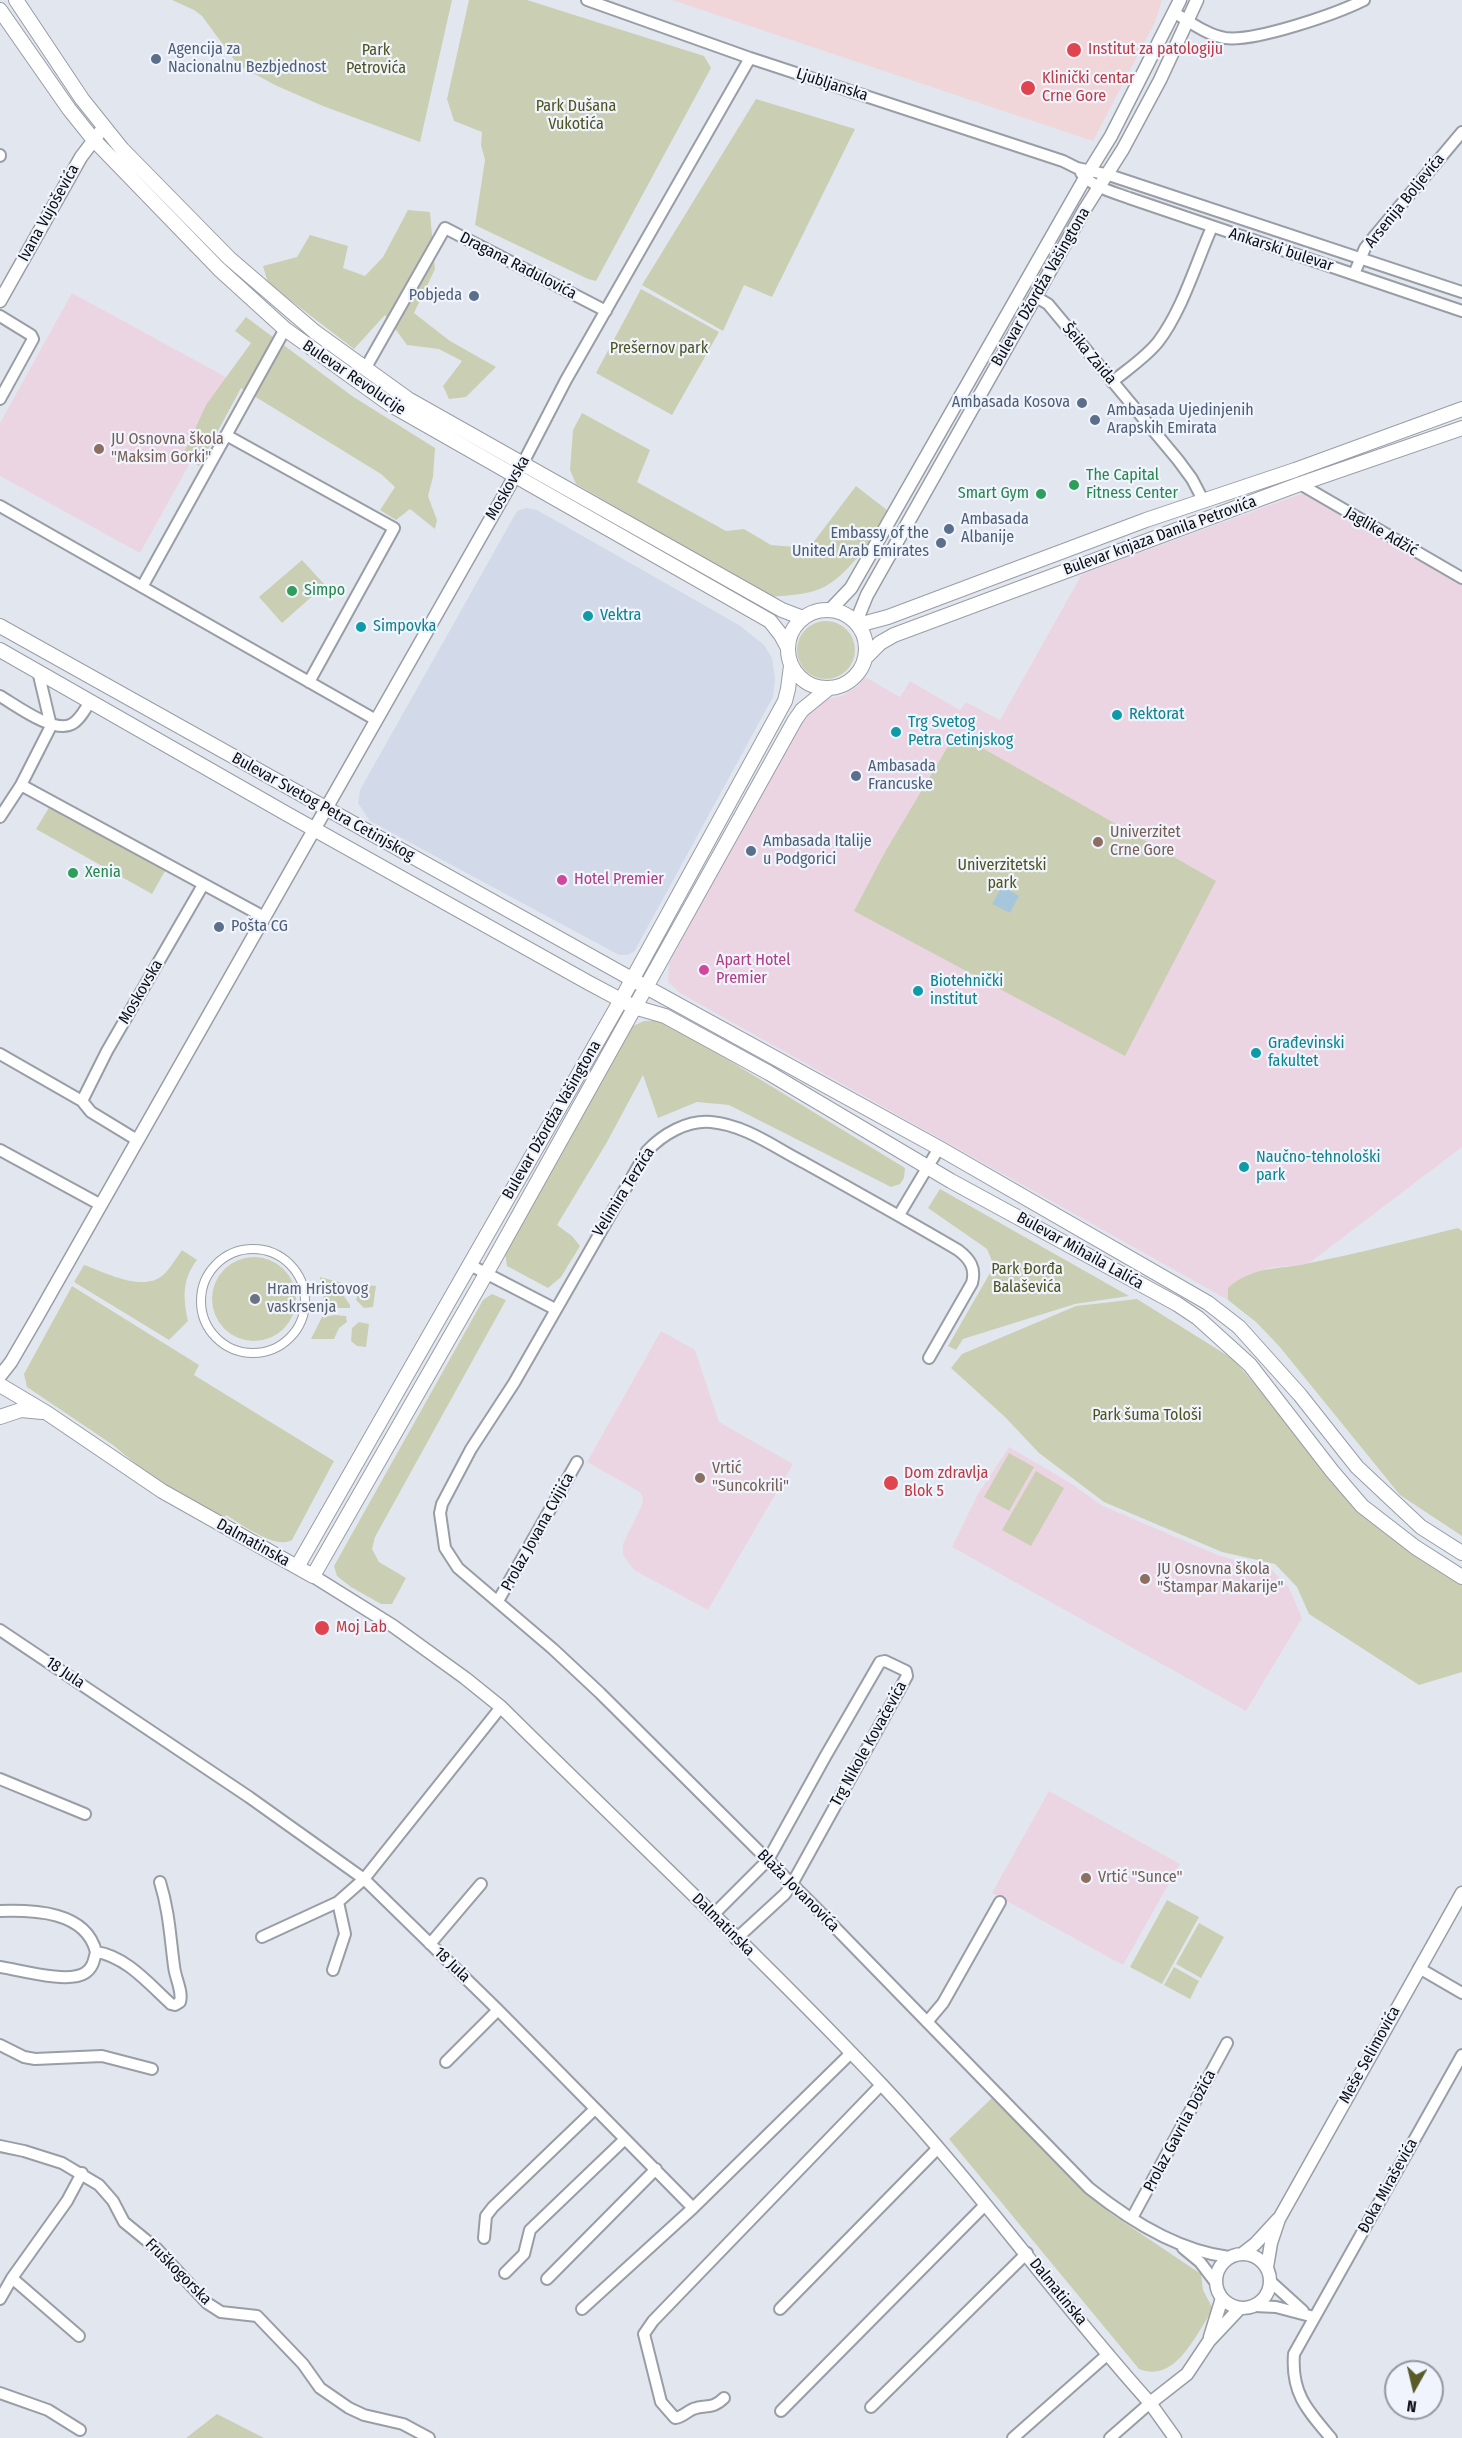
<!DOCTYPE html>
<meta charset="utf-8">
<style>
body{margin:0}
#map{position:relative;width:1462px;height:2438px;overflow:hidden;background:#e2e7ef;font-family:"Fira Sans Condensed",sans-serif}
canvas{display:block}
.north{position:absolute;left:1384px;top:2360px;width:60px;height:60px;box-sizing:border-box;background:#f0f4fd;border:2px solid #95989f;border-radius:50%;rotate:188deg;font-size:16px;font-weight:700;line-height:24px;text-align:center;color:#0c0e11}
.north::after{content:'';display:block;margin:auto;width:21px;height:27px;background:#5a5b28;clip-path:polygon(50% 0,100% 100%,50% 72%,0 100%)}
</style>
<div id="map">
<canvas width="1462" height="2438"></canvas>
<div class="north">N</div>
</div>
<script>
const context = document.querySelector('canvas').getContext('2d');
context.lineJoin = 'round';
function fillPath(path, color) {
  context.fillStyle = color;
  context.fill(path, 'evenodd');
}
function stroke(path, color, width, dash) {
  context.strokeStyle = color;
  context.lineWidth = width;
  context.lineCap = dash ? 'butt' : 'round';
  context.setLineDash(dash || []);
  context.stroke(path);
}
function drawText(font, color, halo, rows, align = 'center') {
  context.font = font + ' "Fira Sans Condensed",sans-serif';
  context.lineWidth = 4.5;
  context.setLineDash([]);
  context.textBaseline = 'middle';
  context.strokeStyle = halo;
  context.fillStyle = color;
  for (const [text, x, y, turn = 0] of rows) {
    context.save();
    context.translate(x, y);
    context.rotate((+turn || 0) * Math.PI / 180);
    context.textAlign = isNaN(turn) ? turn : align;
    if (halo) context.strokeText(text, 0, 0);
    context.fillText(text, 0, 0);
    context.restore();
  }
}
fillPath(new Path2D(`
 M526,508L537,510L739,625L764,645L772,658L775,678L773,697L634,952L627,955H619L370,821L358,803L360,790L517,511Z`), '#d2dae9');
fillPath(new Path2D(`
 M72,293L235,382L140,553L0,476V423Z
 M1306,492L1462,581V1147L1308,1264L1268,1268L1228,1288V1300L680,993L668,982L669,964L801,716L821,701L844,695L859,685L865,677L900,697L910,681L960,710L966,702L1000,720L1082,574Z
 M661,1331L695,1350L719,1422L793,1464L708,1610L634,1570L628,1562L623,1555V1544L642,1505L643,1498L640,1492L587,1462Z
 M1009,1447L1072,1484L1101,1505L1220,1556L1272,1570L1289,1588L1302,1618L1246,1711L952,1547L978,1494Z
 M1049,1791L1180,1864L1123,1965L992,1893Z`), '#ecd5e3');
fillPath(new Path2D(`
 M672,0H1162L1155,22L1093,141Z`), '#f0d5d9');
fillPath(new Path2D(`
 M172,0H452L420,142L323,106L277,86L238,65L202,16L194,10Z
 M469,0H527L704,56L711,68L596,281L588,279L475,225L485,160L481,145L482,132L454,121L447,99Z
 M756,99L855,129L772,297L744,285L723,331L642,285Z
 M408,210L430,212L435,269L414,313L450,341L496,367L466,397L449,399L443,386L462,361L439,349L407,345L385,315L354,349L268,283L263,266L297,257L310,235L348,246L343,268L365,276L383,257Z
 M641,289L719,332L672,415L596,373Z
 M246,317L352,396L435,448L433,477L428,496L437,520L435,529L410,509L396,520L380,510L395,487L381,474L241,388L199,466L182,457L206,405L251,343L235,331Z
 M582,413L650,450L637,482L726,531L744,529L771,545L809,548L856,486L892,514C874,535 851,572 826,586C810,595 789,595 771,597L576,484L570,470L573,430Z
 M302,560L325,585L282,623L259,597Z
 M797 650a29 29 0 1 1 58 0a29 29 0 1 1-58 0Z
 M956,733L1216,881L1125,1056L854,911L885,852Z
 M50,806L165,871L152,894L36,829Z
 M663,1020L905,1168L904,1178L900,1184L891,1187L729,1105L697,1102L658,1118L643,1075L607,1142L557,1225L572,1236L580,1246L561,1277L548,1288L507,1266L505,1252L631,1027L644,1021Z
 M940,1189L1129,1296L1075,1304L963,1339L956,1350L948,1346L994,1266L987,1249L928,1208Z
 M1458,1228L1462,1231V1536L1400,1495L1279,1346L1256,1322L1228,1300V1288C1254,1265 1279,1270 1310,1263C1360,1253 1409,1240 1458,1228Z
 M182,1250L197,1260C182,1279 183,1298 188,1321L169,1340L74,1282L84,1265C104,1272 136,1289 157,1279C168,1274 175,1259 182,1250Z
 M212 1299a42 42 0 1 1 84 0a42 42 0 1 1-84 0Z
 M320,1277L342,1283L344,1296L350,1305V1308H338L324,1302Z
 M367,1285L376,1286L373,1307L364,1308L356,1300L360,1288Z
 M72,1286L199,1365L194,1375L334,1461L292,1540C276,1550 241,1524 226,1515L222,1520L183,1498L137,1465L113,1445L27,1387L24,1374Z
 M492,1294L506,1300L375,1537L372,1549L379,1562L406,1578L392,1604H381L351,1587L337,1576L334,1566L483,1300Z
 M1137,1299L1233,1359L1271,1403L1319,1466L1366,1514L1462,1576V1672L1419,1685L1309,1614L1297,1587L1275,1564L1222,1552L1104,1502L1039,1453L1005,1417L951,1368L962,1354L1076,1306Z
 M335,1315L346,1316L347,1322L339,1328L334,1339H311L322,1317Z
 M359,1322L369,1324L366,1347L357,1346L351,1341L352,1328Z
 M1009,1453L1034,1467L1009,1511L984,1497Z
 M1036,1471L1064,1488L1031,1546L1002,1530Z
 M1167,1900L1199,1917L1162,1984L1130,1967Z
 M1199,1923L1224,1937L1201,1978L1176,1964Z
 M1174,1967L1199,1981L1190,1999L1164,1985Z
 M992,2098L1110,2213L1201,2274L1203,2290L1213,2309C1196,2334 1176,2384 1139,2369L949,2139Z
 M217,2414L264,2438H186Z`), '#cacfb3');
fillPath(new Path2D(`
 M1002,886L1019,896L1010,913L992,904Z`), '#a6c7db');
const pedestrian = new Path2D(`
 M201 1301a52 52 0 1 1 104 0a52 52 0 1 1-104 0Z`);
const minor = new Path2D(`
 M587,0L750,58L1063,161L1077,168L1109,175L1462,292
 M1175,13C1190,22 1207,35 1225,38C1255,42 1336,14 1364,0
 M0,155V156
 M1081,173C1092,187 1113,192 1129,198L1462,311
 M1354,274L1365,248L1373,238L1462,132
 M1036,297L1048,304L1178,460L1192,479L1203,500
 M0,316L31,335L33,339L0,399
 M365,369L445,228L606,311
 M1112,382C1128,369 1146,357 1158,342C1182,311 1196,263 1212,227
 M226,435L394,528L309,682
 M523,463L566,380L750,58
 M1300,484L1462,578
 M0,506L376,720
 M142,587L285,329
 M38,671L51,726
 M0,696C17,706 54,734 72,724C80,720 85,709 90,702
 M21,785L264,917
 M0,817L21,785L51,726
 M0,1054L82,1101
 M137,1140L91,1112L82,1101L107,1051L203,885
 M0,1150L101,1205
 M899,1215L939,1148
 M470,1265L555,1309
 M929,1358L972,1283C976,1268 970,1259 958,1250C907,1220 855,1191 803,1162C774,1147 745,1125 711,1122C687,1120 663,1134 647,1151L514,1383L471,1449L442,1504L440,1513L445,1548L458,1568L553,1649L600,1693L818,1910L1089,2188C1129,2220 1178,2251 1229,2257
 M498,1601L577,1462
 M0,1630L249,1797L364,1879L498,2010L693,2208L851,2053
 M0,1779L85,1814
 M0,1911C34,1910 86,1911 96,1952C94,1960 93,1968 85,1973C68,1984 20,1970 0,1967
 M713,1915L768,1860L825,1757L880,1662L885,1661L906,1671L907,1676L792,1884L785,1894L736,1939
 M262,1937L338,1902
 M430,1944L481,1884
 M96,1952C126,1956 150,1985 171,2004L175,2005L180,2002C183,1991 175,1978 174,1966C170,1936 169,1911 160,1882
 M1419,1968L1462,1993
 M333,1970L345,1934L338,1902L364,1879L501,1707
 M927,2022L943,2003L1000,1902
 M0,2045L24,2057L35,2059L102,2056L152,2069
 M446,2062L498,2010
 M0,2146L24,2151L62,2163L99,2185L113,2201L124,2222L157,2249L207,2303L221,2312L257,2316L303,2364L320,2388L349,2408L364,2415L403,2424L429,2438
 M1132,2218L1227,2043
 M484,2238L486,2216L493,2207L595,2109
 M1183,2248L1200,2262L1216,2283
 M505,2273L524,2254L530,2230L625,2139
 M12,2278L79,2336
 M547,2279L656,2169
 M1271,2282L1303,2311
 M0,2299L12,2278L67,2201L82,2173
 M1255,2306L1276,2307L1314,2317
 M582,2309L693,2208
 M780,2309L938,2148
 M0,2393L48,2410L80,2430
 M724,2398C712,2410 706,2404 693,2409C686,2412 683,2417 675,2418L661,2402L644,2334L653,2321L881,2085
 M871,2407L1027,2253
 M781,2411L985,2205
 M1013,2438L1108,2354
 M1110,2438L1150,2403
 M1331,2438C1307,2410 1291,2393 1294,2354L1462,2055`);
const tertiary = new Path2D(`
 M0,301L81,157L103,128
 M830,610L851,588L1085,178L1111,136L1180,0
 M856,622L867,595L1085,209L1123,149L1160,80L1197,0
 M0,1376L11,1362L36,1319L519,469
 M313,1576L393,1626L465,1678L501,1707C628,1833 759,1955 882,2085C977,2186 1057,2300 1150,2403L1175,2438
 M1216 2281a27 27 0 1 1 54 0a27 27 0 1 1-54 0Z
 M1242,2254L1255,2244L1278,2219
 M1267,2267L1271,2243L1279,2219L1462,1893
 M1210,2337L1222,2298
 M1150,2403L1187,2374L1209,2341L1240,2308`);
const secondary = new Path2D(`
 M16,0L82,99L122,149L229,258L315,332L408,399L782,610L803,618
 M0,10L69,109L93,139L219,269L285,329L391,405L770,621L781,635L788,648
 M788 649a39 39 0 1 1 78 0a39 39 0 1 1-78 0Z
 M858,625L888,617L1146,520L1295,470L1462,409
 M0,626L646,987L939,1148L1208,1303L1239,1327L1300,1395L1357,1467L1421,1527L1462,1553
 M0,650L287,814L589,983L634,1007L665,1016L769,1073L951,1181L1177,1304L1198,1318L1250,1365L1332,1471L1362,1506L1415,1547L1462,1577
 M865,658L880,643L894,635L1300,484L1462,428
 M0,1385L47,1413L162,1491L313,1576L486,1274L795,720L802,710L829,688
 M0,1417L21,1410L42,1412
 M297,1567L621,1000L785,701L788,689L791,666`);
stroke(pedestrian, '#999da5', 10);
stroke(minor, '#999da5', 14);
stroke(tertiary, '#999da5', 15);
stroke(secondary, '#999da5', 16);
stroke(pedestrian, '#fff', 8);
stroke(minor, '#fff', 10);
stroke(tertiary, '#fff', 12);
stroke(secondary, '#fff', 14);
for (const [x, y, r, color] of [
 [1074,50,8,"#e0444e"],
 [156,59,6,"#5c6f8a"],
 [1028,88,8,"#e0444e"],
 [474,296,6,"#5c6f8a"],
 [1082,403,6,"#5c6f8a"],
 [1095,420,6,"#5c6f8a"],
 [99,449,6,"#8d6e63"],
 [1074,485,6,"#2e9e5b"],
 [1041,494,6,"#2e9e5b"],
 [949,529,6,"#5c6f8a"],
 [941,543,6,"#5c6f8a"],
 [292,591,6,"#2e9e5b"],
 [588,616,6,"#0f9aa8"],
 [361,627,6,"#0f9aa8"],
 [1117,715,6,"#0f9aa8"],
 [896,732,6,"#0f9aa8"],
 [856,776,6,"#5c6f8a"],
 [1098,842,6,"#8d6e63"],
 [751,851,6,"#5c6f8a"],
 [73,873,6,"#2e9e5b"],
 [562,880,6,"#d1479c"],
 [219,927,6,"#5c6f8a"],
 [704,970,6,"#d1479c"],
 [918,991,6,"#0f9aa8"],
 [1256,1053,6,"#0f9aa8"],
 [1244,1167,6,"#0f9aa8"],
 [255,1299,6,"#6b7280"],
 [700,1478,6,"#8d6e63"],
 [891,1483,8,"#e0444e"],
 [1145,1579,6,"#8d6e63"],
 [322,1628,8,"#e0444e"],
 [1086,1878,6,"#8d6e63"]
]) {
  const dot = new Path2D();
  dot.arc(x, y, r, 0, 2 * Math.PI);
  context.fillStyle = color;
  context.fill(dot);
  stroke(dot, '#f0f4fd', 2);
}
drawText('16px', '#4e5e75', '#f0f4fd', [
 ["Agencija za",168,50],
 ["Nacionalnu Bezbjednost",168,68],
 ["Pobjeda",462,296,"right"],
 ["Ambasada Kosova",1070,403,"right"],
 ["Ambasada Ujedinjenih",1107,411],
 ["Arapskih Emirata",1107,429],
 ["Ambasada",961,520],
 ["Albanije",961,538],
 ["Embassy of the",929,534,"right"],
 ["United Arab Emirates",929,552,"right"],
 ["Ambasada",868,767],
 ["Francuske",868,785],
 ["Ambasada Italije",763,842],
 ["u Podgorici",763,860],
 ["Pošta CG",231,927]
], 'left');
drawText('16px', '#be3a42', '#f0f4fd', [
 ["Institut za patologiju",1088,50],
 ["Klinički centar",1042,79],
 ["Crne Gore",1042,97],
 ["Dom zdravlja",904,1474],
 ["Blok 5",904,1492],
 ["Moj Lab",336,1628]
], 'left');
drawText('16px', '#4d541e', '#f0f4fd', [
 ["Park",376,51],
 ["Petrovića",376,69],
 ["Park Dušana",576,107],
 ["Vukotića",576,125],
 ["Prešernov park",659,349],
 ["Univerzitetski",1002,866],
 ["park",1002,884],
 ["Park Đorđa",1027,1270],
 ["Balaševića",1027,1288],
 ["Park šuma Tološi",1147,1416]
]);
drawText('16px', '#0c0e11', '#f0f4fd', [
 ["Ljubljanska",832,85,18],
 ["Arsenija Boljevića",1405,201,-51],
 ["Ivana Vujoševića",49,213,-61],
 ["Ankarski bulevar",1281,250,18],
 ["Dragana Radulovića",518,266,27],
 ["Bulevar Džordža Vašingtona",1041,287,-60],
 ["Šeika Zaida",1089,354,50],
 ["Bulevar Revolucije",354,378,34],
 ["Moskovska",508,488,-60],
 ["Jaglike Adžić",1381,532,30],
 ["Bulevar knjaza Danila Petrovića",1160,536,-20],
 ["Bulevar Svetog Petra Cetinjskog",323,807,29],
 ["Moskovska",141,992,-60],
 ["Bulevar Džordža Vašingtona",552,1120,-60],
 ["Velimira Terzića",624,1192,-58],
 ["Bulevar Mihaila Lalića",1080,1251,29],
 ["Prolaz Jovana Cvijića",538,1532,-61],
 ["Dalmatinska",253,1543,29],
 ["18 Jula",65,1673,34],
 ["Trg Nikole Kovačevića",869,1744,-61],
 ["Blaža Jovanovića",798,1891,45],
 ["Dalmatinska",723,1925,45],
 ["18 Jula",452,1965,44],
 ["Meše Selimovića",1370,2055,-61],
 ["Prolaz Gavrila Dožića",1180,2131,-62],
 ["Đoka Miraševića",1388,2186,-61],
 ["Fruškogorska",178,2272,45],
 ["Dalmatinska",1058,2292,51]
]);
drawText('16px', '#785e54', '#f0f4fd', [
 ["JU Osnovna škola",111,440],
 ["\"Maksim Gorki\"",111,458],
 ["Univerzitet",1110,833],
 ["Crne Gore",1110,851],
 ["Vrtić",712,1469],
 ["\"Suncokrili\"",712,1487],
 ["JU Osnovna škola",1157,1570],
 ["\"Štampar Makarije\"",1157,1588],
 ["Vrtić \"Sunce\"",1098,1878]
], 'left');
drawText('16px', '#27864d', '#f0f4fd', [
 ["The Capital",1086,476],
 ["Fitness Center",1086,494],
 ["Smart Gym",1029,494,"right"],
 ["Simpo",304,591],
 ["Xenia",85,873]
], 'left');
drawText('16px', '#0d838f', '#f0f4fd', [
 ["Vektra",600,616],
 ["Simpovka",373,627],
 ["Rektorat",1129,715],
 ["Trg Svetog",908,723],
 ["Petra Cetinjskog",908,741],
 ["Biotehnički",930,982],
 ["institut",930,1000],
 ["Građevinski",1268,1044],
 ["fakultet",1268,1062],
 ["Naučno-tehnološki",1256,1158],
 ["park",1256,1176]
], 'left');
drawText('16px', '#b23c85', '#f0f4fd', [
 ["Hotel Premier",574,880],
 ["Apart Hotel",716,961],
 ["Premier",716,979]
], 'left');
drawText('16px', '#5b616d', '#f0f4fd', [
 ["Hram Hristovog",267,1290],
 ["vaskrsenja",267,1308]
], 'left');
</script>
